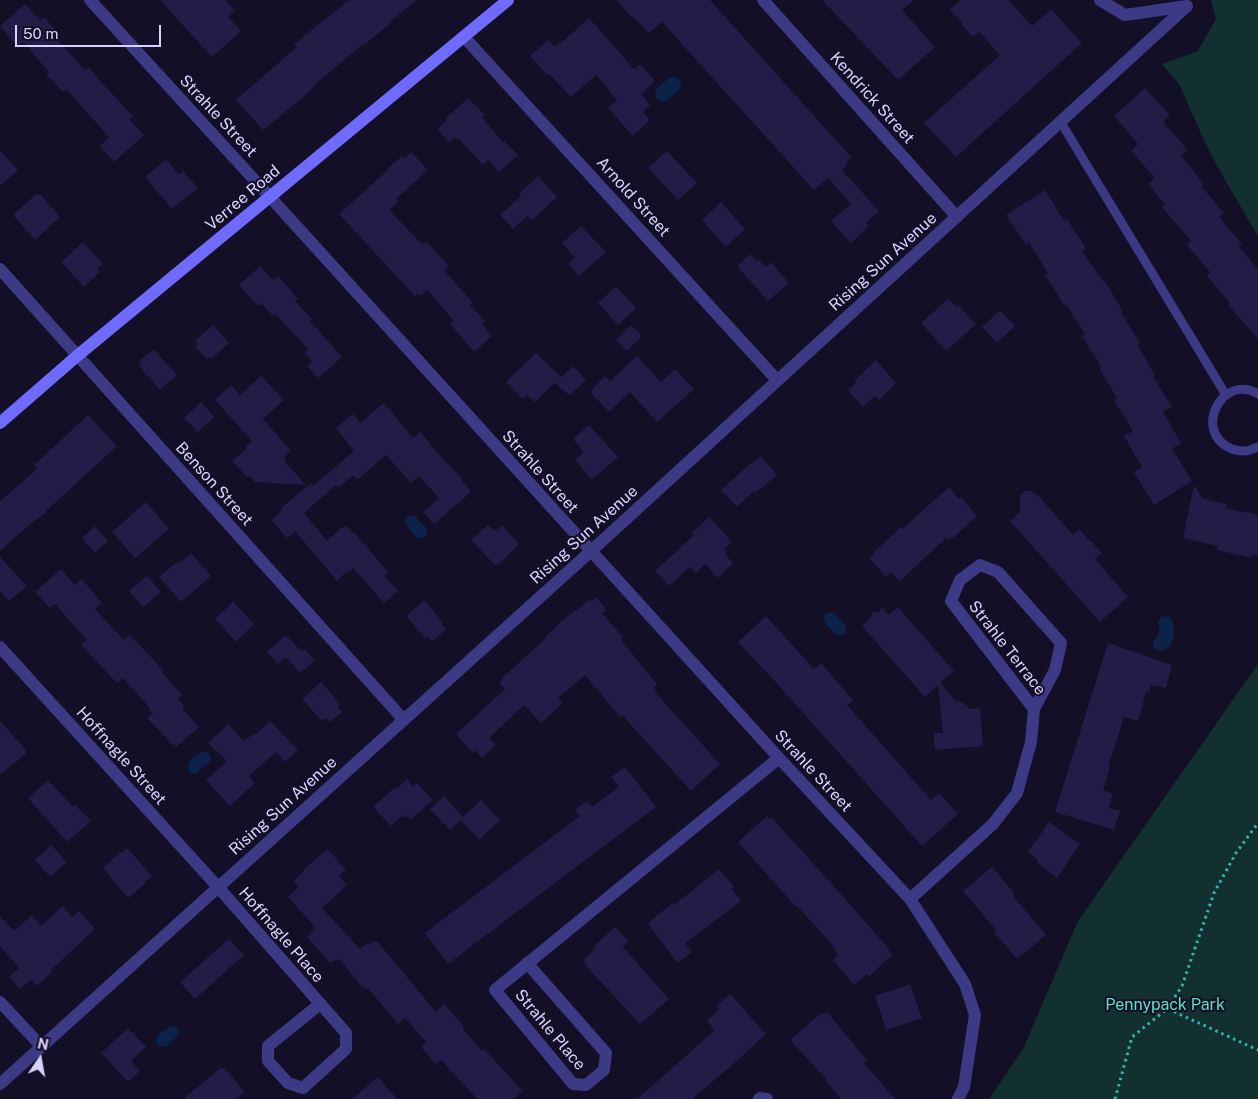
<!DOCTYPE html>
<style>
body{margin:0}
#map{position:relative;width:1258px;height:1099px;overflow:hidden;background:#130f26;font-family:"Public Sans",sans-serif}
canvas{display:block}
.north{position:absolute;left:15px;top:1034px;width:50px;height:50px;-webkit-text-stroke:4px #130f26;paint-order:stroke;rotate:12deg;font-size:14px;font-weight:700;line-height:20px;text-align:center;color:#d9d4ff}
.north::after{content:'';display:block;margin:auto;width:18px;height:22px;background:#d9d4ff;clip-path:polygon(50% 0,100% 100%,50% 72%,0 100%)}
.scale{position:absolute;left:15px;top:25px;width:146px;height:22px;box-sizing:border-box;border:2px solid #d9d4ff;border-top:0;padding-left:6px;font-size:15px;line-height:18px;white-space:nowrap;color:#d9d4ff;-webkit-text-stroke:4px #130f26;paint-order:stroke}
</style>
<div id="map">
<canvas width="1258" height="1099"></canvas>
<div class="north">N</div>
<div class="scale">50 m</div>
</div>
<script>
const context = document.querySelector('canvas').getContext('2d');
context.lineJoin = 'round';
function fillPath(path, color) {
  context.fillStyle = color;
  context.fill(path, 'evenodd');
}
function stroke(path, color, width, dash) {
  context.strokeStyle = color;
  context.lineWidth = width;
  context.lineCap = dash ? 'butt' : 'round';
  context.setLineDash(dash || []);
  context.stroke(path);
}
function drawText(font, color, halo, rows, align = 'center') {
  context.font = font + ' "Public Sans",sans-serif';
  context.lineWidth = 4;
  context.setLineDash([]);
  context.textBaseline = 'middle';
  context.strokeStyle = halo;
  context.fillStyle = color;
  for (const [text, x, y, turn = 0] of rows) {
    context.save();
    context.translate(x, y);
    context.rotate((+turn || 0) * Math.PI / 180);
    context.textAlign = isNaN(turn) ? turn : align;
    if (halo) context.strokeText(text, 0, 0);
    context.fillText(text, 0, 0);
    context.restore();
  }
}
fillPath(new Path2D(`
 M1211,0H1258V236L1225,180L1209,151L1179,84L1162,64L1198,51L1216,19Z
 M1258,664V1099H989L1024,1047L1078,921Z`), '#12302f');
fillPath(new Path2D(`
 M672,77L679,79C680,82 682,84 681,87C680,89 677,92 675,93C668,100 663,107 655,96L656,89L669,78Z
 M409,515L415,516L427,529L426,536L422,538H417L405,524V520Z
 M829,612H833L846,625V632C844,634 843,636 839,635C835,635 823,622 823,618C824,614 826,614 829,612Z
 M1165,616L1169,617C1179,626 1174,653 1158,651C1147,642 1156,641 1159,633C1160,629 1158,625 1158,621L1161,617Z
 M204,751L209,753L211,759L210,761L197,773L194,774L189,772C185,762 195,755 204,751Z
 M170,1026C175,1026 177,1027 179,1030L178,1036L166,1047C160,1047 153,1044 157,1037C160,1033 167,1029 170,1026Z`), '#0c2248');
fillPath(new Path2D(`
 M160,0H225L235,11L228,17L241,31L212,57Z
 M349,0H417L391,21L392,22L380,32L363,46L362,45L313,86L314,87L301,99L263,130L236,100L297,47L294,44Z
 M616,0H710L851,157L846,162L848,164L842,170L879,211L866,223L869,226L851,243L831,221L851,204L828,178L814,190L662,22L649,33L633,17L632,18Z
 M822,0H914L902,10L935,47L898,80Z
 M960,0H1008L1032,26L1051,9L1082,43L956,157L924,123L1000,55L979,32L973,37L961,24L962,23L950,9Z
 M25,4L40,20L44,17L58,33L54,36L85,70L89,67L102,83L133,116L129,119L144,135L114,162L100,146L109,137L66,89L63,92L46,74L49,72L23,42L18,47L0,26Z
 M589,18L634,69L640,64L655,81L641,94L650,105L643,112L650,120L633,136L608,108L617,100L596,75L571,97L548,73L547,75L530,56L548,40L555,47L559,43L560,44Z
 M1145,88L1170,115L1163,122L1188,150L1181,156L1204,184L1201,186L1224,213L1219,217L1242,244L1239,247L1258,269V339L1228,305L1230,303L1207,276L1210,272L1187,245L1191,241L1162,207L1165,205L1148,184L1155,178L1131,151L1138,144L1114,116Z
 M468,98L485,115L482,118L503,142L504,141L518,155L499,172L488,160L483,165L459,139L458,140L454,137L449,142L437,129L447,120L446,118Z
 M0,150L18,170L0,186Z
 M667,151L697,183L678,200L648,168Z
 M411,152L428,170L396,199L398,202L389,210L422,244L426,241L449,266L444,270L473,303L470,305L485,321L482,324L492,336L474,352L450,324L454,321L427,290L421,296L418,293L415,296L412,293L339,214L388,170L387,169L402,156L404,159Z
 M166,159L179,175L183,171L198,188L172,209L145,177Z
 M538,176L557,197L532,220L527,216L513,229L500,215L521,196L519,194Z
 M1045,190L1064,221L1067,219L1086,249L1082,251L1103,281L1104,280L1123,311L1121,312L1140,343L1137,344L1155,375L1153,376L1172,407L1163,412L1181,443L1172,449L1192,481L1154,505L1134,472L1142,467L1124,436L1133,431L1114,400L1117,398L1099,368L1101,366L1082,336L1085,334L1066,304L1064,305L1045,275L1048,273L1029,243L1026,245L1006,215Z
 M35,195H41L60,217L35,240L13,215Z
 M721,202L745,229L726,247L702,220Z
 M581,226L606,252L579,276L568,264L575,258L562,243Z
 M83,242L103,264L97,269L100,272L84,287L61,262Z
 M750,254L757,261L759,260L766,267L771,262L789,283L768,301L737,266Z
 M260,266L273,280L278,276L290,289V290L298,299L295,301L312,319L310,321L342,357L318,378L307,366L312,362L305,353L309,350L275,314L273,316L261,303L258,306L239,285Z
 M616,286L636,308L618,325L598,303Z
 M948,299L956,307L958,305L976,324L946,351L921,323Z
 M1000,310L1015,326L997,343L982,327Z
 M213,325L229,343L211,359L209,357L207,359L195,347L198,345L195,341Z
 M631,325L642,336L627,351L616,340Z
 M154,350L177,375L160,390L138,365L141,362L140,360L152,351Z
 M536,353L561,377L535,402L527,395L523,399L506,382Z
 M637,356L661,382L675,369L694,389L657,422L630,392L609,412L590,392L605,376L610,381Z
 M876,360L896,383L879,400L875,396L863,407L848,390L856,383L854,381Z
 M573,366L586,380L570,395H569L555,383Z
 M261,376L284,400L263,419L291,451L284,457L286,460L285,462L306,485L255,482L249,476L247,477L232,461L247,448L245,447L252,441L215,400L231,385L240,395Z
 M201,402L214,417L198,432L184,418Z
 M384,403L413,438L420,432L430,443L429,444L461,477L460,478L470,490V493L434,524L423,512L439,498L419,476L411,483L386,455L357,480L353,475L338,488L336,485L304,513L327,541L342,527L343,528L346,526L353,533L354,532L388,572L384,575L398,591L384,603L353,568L348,573L347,571L337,581L295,531L287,538L271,520L282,510L281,508L311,483L313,486L354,451L336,428L353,414L360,423Z
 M88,415L117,446L46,511L47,512L30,524L0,551V501L37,469L34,465Z
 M589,425L618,457L592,480L575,460L584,452L573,439Z
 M761,456L777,475L755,493L754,491L737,507L721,490L752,462L753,463Z
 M1194,485L1203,499L1227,504L1226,508L1258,515V555L1253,554L1252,558L1217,550L1218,546L1183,538Z
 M949,487L959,499L961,497L977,516L953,538L952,537L948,540L946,538L900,581L891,572L886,577L869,558L875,553L874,552L901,527L902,529Z
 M1025,491H1032L1037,496L1038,495L1073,535L1079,529L1090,541H1091L1102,553L1095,559L1128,597L1100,622L1010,521L1020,512V495Z
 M146,502L169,529L135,558L112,532Z
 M709,517L732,542L724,549L727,551L725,554L733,563L718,578L705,564L696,573L690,567L669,586L655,571L694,535L692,533Z
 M488,525L495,531L502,525L519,544L498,565L497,564L495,565L471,540Z
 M95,526L108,541L95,553L82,538Z
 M191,553L211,576L181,602L159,577L176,563L178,564Z
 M0,557L27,586L9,601L0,591Z
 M61,569L75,585L82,579L102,603L95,609L124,640L130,635L164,671L162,672L182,695L178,699L184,706L182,708L199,727L176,747L174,744L173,745L147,718L153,713L149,709L150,708L123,678L117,683L81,645L87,640L55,604L50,608L35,592Z
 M147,576L161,592L143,607L129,591Z
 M596,597L607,610L602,613L623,637L621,639L641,665L657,684L654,687L656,689L654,691L720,764L691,791L622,715L620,717L585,675L558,698L563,703L541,723L524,705L489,738L496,745L482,758L475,750L473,753L456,734L505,689L499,683L502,681L501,679L547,637L546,636L565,618L578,609L590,599L592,601Z
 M424,600L443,622L441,624L446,629L432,642L427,636L425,638L406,616Z
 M233,602L254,624L236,642L215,619Z
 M898,607L954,671L940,683L956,701H960L968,706V709L980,708L983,746L935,750L933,733H943L938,685L925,697L862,626L871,618L872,612H878L882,608L889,615Z
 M766,616L814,669L821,663L853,700L847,705L931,800L939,793L958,814L922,846L763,668V669L738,642Z
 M286,635L302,652L305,649L315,661L300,673L286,657L278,664L267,652Z
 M1108,643L1172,665L1166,688L1151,685L1149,693L1146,692L1138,721L1124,717L1108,767H1110L1103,790L1113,794L1109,808L1120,811L1114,830L1055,812Z
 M321,682L340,704L337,707L342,712L330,722L326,718L322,721L302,699Z
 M0,721L27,751L26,752V753L14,764V763L0,775Z
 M270,721L298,750L285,762L276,752L249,776L255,783L230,806L206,780L227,761L208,743L228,724L244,741L254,733L255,735Z
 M625,767L656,807L448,964L425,933L580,816L575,810L587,801L592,807L619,787L611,777Z
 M407,779L413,787L417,783L433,800L410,820L407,815L404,818L402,816L391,826L373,807L395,787L396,789Z
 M48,780L73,807L75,805L91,821L67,842L28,798Z
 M444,796L463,817L481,800L500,820L479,840L461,820L450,830L430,809Z
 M767,816L771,819L772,818L839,892L889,949H888L892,955L868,977L867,974L854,985L833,960L838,955L830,942L797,906L796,907L738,842Z
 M1049,822L1080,844L1057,878L1037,862L1038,860L1028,852Z
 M51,845L67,862L50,877L35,860Z
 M127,848L152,876L144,883L145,884L128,898L103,868L120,852L121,853Z
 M327,849L339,861L338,862L346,870L339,876L347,885L322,908L360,949L368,943L369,945L374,941L376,942L377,941L436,1012L444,1004L463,1025L462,1026L464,1027L462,1028L482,1051L484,1049L523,1091L514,1099H477L441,1060L435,1064L421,1047L426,1042L405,1018L398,1024L368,988L366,989L364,987L363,988L339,959L330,963L307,937L316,928L288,897L299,887L293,881L304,871L303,870Z
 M992,867L1015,894L1013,896L1046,935L1017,959L994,932L996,930L963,891Z
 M719,869L734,887L731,889L741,901L685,943L692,952L678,963L648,924L652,921L651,920L673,903L674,905Z
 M63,906L72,917L79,911L95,929L51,970L52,972L37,986L31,980L20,989L9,977L19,968L0,946V916L14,931L32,915L41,926Z
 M615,927L629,942L623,947L669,999L640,1024L586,966L587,965L583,960L596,948L594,946Z
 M229,939L244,955L195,999L180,982Z
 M910,984L922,1018L886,1030L875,996Z
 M730,994L766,1034L729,1068L692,1099H637L714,1031V1029L707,1021L719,1009L716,1006Z
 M827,1012L867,1060L864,1063L895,1099H841L826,1081L827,1080L790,1040L819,1015Z
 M128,1028L146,1047L131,1061L140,1071L128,1082L101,1053Z
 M222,1067L223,1069L225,1068L244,1092L235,1099H183Z
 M378,1077L397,1099H352Z`), '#241b47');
stroke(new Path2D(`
 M1168,1009L1258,1050
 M1115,1099L1132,1037L1167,1009L1182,986L1214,893L1236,853L1258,823`), '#2fb8b0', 3, [2.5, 4]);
stroke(new Path2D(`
 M1060,121L1226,395
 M1258,394C1223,372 1191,432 1232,449C1240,452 1250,451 1258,447`), '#3d3a85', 9);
stroke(new Path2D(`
 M90,0L270,197L779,758L910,899L965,984L975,1015L964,1087L958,1099
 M763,0L957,217
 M1100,0L1125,15L1187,6
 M464,37L777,380
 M0,269L403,719
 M0,647L218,887L346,1033V1049L303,1088L288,1083L268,1061V1046L320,1004
 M910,899L993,824L1017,793L1031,742L1034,709L951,601L960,580L980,565L998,572L1061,643L1055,670L1034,709
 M527,963L606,1053L604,1070L586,1085L573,1084L495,990L779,758
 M0,1002L42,1047
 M0,1084L590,552L1187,6
 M759,1099L760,1098L767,1099`), '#3d3a85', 12);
stroke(new Path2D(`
 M0,423L77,356L508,0`), '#6f6bff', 12);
drawText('16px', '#d9d4ff', '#130f26', [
 ["Kendrick Street",872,98,48],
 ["Strahle Street",218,116,47],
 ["Arnold Street",633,197,48],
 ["Verree Road",243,198,-40],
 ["Rising Sun Avenue",883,262,-42],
 ["Strahle Street",540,472,48],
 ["Benson Street",214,484,48],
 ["Rising Sun Avenue",584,535,-42],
 ["Strahle Terrace",1007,648,52],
 ["Hoffnagle Street",121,756,48],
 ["Strahle Street",813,771,47],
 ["Rising Sun Avenue",283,806,-42],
 ["Hoffnagle Place",281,935,49],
 ["Strahle Place",550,1030,50]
]);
drawText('16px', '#5fe0c0', '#130f26', [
 ["Pennypack Park",1165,1005]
]);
</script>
